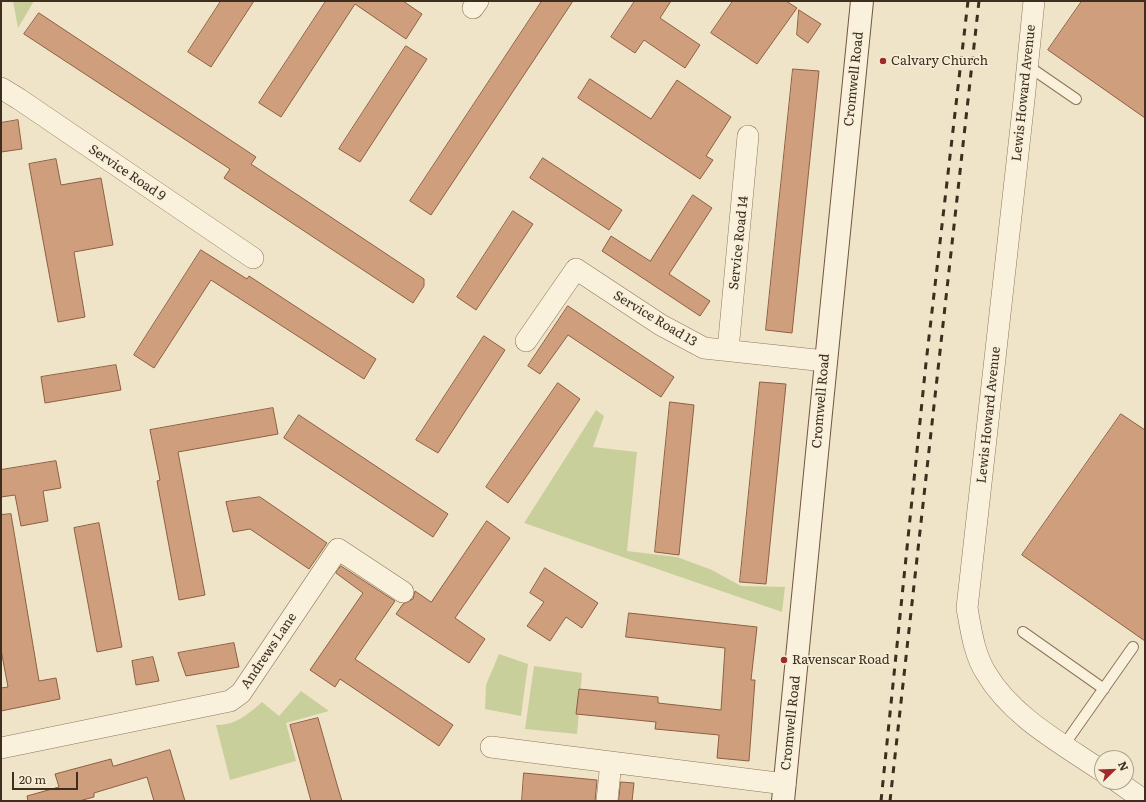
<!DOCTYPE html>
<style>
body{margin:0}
#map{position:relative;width:1146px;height:802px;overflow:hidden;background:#f0e4c8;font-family:Literata,serif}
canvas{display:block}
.frame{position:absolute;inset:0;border:2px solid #3d2e20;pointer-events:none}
.north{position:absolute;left:1094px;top:750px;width:40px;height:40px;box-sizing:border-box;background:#f7eed8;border:1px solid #ada18e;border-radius:50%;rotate:67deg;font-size:11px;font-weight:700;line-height:16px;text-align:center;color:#3d2e20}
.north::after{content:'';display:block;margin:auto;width:14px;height:18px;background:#9e2a2b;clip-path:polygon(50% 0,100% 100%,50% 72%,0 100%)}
.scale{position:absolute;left:12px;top:772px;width:66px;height:18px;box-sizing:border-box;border:2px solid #3d2e20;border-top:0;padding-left:5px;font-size:12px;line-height:14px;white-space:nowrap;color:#3d2e20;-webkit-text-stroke:3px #f7eed8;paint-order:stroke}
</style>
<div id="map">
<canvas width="1146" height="802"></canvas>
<div class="frame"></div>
<div class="north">N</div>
<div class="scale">20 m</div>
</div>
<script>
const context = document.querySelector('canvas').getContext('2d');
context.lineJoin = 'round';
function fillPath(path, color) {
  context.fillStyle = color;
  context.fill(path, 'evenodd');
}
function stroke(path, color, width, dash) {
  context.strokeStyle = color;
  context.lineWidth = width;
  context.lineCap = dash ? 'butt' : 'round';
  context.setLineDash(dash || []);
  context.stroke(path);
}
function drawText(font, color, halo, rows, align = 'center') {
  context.font = font + ' Literata,serif';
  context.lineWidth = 3;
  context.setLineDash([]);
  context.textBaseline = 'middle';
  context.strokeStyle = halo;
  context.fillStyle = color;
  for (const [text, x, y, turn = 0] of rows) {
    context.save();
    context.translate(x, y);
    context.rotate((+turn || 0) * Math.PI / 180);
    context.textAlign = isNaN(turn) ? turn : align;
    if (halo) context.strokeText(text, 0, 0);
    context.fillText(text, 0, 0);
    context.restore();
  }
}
fillPath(new Path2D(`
 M13,1H34L18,28Z
 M596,410L604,416L593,447L637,452L627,551L677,557L712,570L741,586L785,587L782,612L524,523Z
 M499,654L528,664L521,716L485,709L486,685Z
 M534,666L582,673L577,734L525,729Z
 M301,691L329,711L286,723L296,761L230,780L216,725C236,725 247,715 262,702L279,716Z`), '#c9cf9b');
const building = new Path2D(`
 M221,1H254L211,67L188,52Z
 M326,1H403L422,14L406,39L355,4L281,117L259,103Z
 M542,1H573L431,215L410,201Z
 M635,1H671L660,18L700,45L685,68L644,40L635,53L611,37Z
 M733,1H786L797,8L757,64L711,33Z
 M1082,1H1145V118L1048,50Z
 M799,10L821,24L808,43L797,35Z
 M39,13L256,157L251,164L424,279V286L413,303L224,178L230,169L24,34Z
 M406,46L427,59L360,162L339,149Z
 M793,69L819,71L792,333L766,330Z
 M590,79L651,119L677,80L731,117L706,156L713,160L700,179L578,98Z
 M18,120L22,149L1,152V123Z
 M543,158L622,210L609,230L530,178Z
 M56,159L61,185L101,178L113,245L74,252L85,317L58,322L29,164Z
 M693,195L712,208L669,274L710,301L700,316L602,251L611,236L650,261Z
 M513,211L533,224L476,310L457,297Z
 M201,250L247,279L249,276L376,359L364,379L211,280L154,368L134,355Z
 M568,306L674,377L661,397L568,335L540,374L528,366Z
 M484,336L505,350L438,453L416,440Z
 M116,365L121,390L45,403L41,377Z
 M760,382L786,384L766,584L740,582Z
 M558,383L580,399L508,503L486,487Z
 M670,402L694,405L679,555L655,552Z
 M273,408L278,434L178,452L205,595L179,600L157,481L160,480L150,430Z
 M1121,414L1145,430V641L1022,555Z
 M299,415L448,514L433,537L284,438Z
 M56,461L61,488L43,491L48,521L21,526L15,495L1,497V470Z
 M260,497L327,543L309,569L250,529L233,532L226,502Z
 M11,514L39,681L56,678L60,699L1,711V688L8,687L1,650V515Z
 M487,521L510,538L455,618L485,639L469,663L396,614L403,604L413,599L415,591L431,602Z
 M99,523L122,647L97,652L74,528Z
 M341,566L395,601L355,659L453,725L439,746L340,679L335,687L310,670L363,593L336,573Z
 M545,568L598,603L582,628L566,617L550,641L527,626L544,602L530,593Z
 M629,613L757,627L751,680H755L749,761L717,758L719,735L655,729L656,722L576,714L579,689L658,697V703L721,710L725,648L626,637Z
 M234,643L239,667L186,676L178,653Z
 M153,657L159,681L136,685L132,661Z
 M318,718L338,788L342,801H311L294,739L290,725Z
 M170,750L185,801H154L147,777L94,793V797L79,801H28L27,796L59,787L55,774L111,759L113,766Z
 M524,773L597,780L595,801H522Z
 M621,782L634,783L632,801H619Z`);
fillPath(building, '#cf9f7d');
stroke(building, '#8d5f41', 1);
const lane = new Path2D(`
 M1028,66L1076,99
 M1023,632L1104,689
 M1064,745L1133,647`);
const street = new Path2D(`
 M1034,1L1024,100L967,608C971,630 974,654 986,673C1012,717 1061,743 1102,771
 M473,8L478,1
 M1,88L19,99L253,258
 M526,341L576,269L661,325L704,348L825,361
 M728,350L748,136
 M491,747L785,784
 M1,748L230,701L241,693L338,549L403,592
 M1118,782L1145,801
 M607,801L611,762`);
const secondary = new Path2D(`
 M783,801C809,534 835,268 862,1`);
stroke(lane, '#8d765c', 12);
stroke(street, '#8d765c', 22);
stroke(secondary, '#6f573f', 24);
stroke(lane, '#faf1dc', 10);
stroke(street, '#faf1dc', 21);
stroke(secondary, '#faf1dc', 22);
stroke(new Path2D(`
 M881,801L926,363L968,1
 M890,801L979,1`), '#3d2e20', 3, [7, 7]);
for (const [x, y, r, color] of [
 [883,61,4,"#9e2a2b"],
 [784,660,4,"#9e2a2b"]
]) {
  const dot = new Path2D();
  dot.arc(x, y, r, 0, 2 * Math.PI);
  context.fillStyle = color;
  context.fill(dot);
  stroke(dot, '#f7eed8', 1.5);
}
drawText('13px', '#3d2e20', '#f7eed8', [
 ["Calvary Church",891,61],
 ["Ravenscar Road",792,660]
], 'left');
drawText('13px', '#3d2e20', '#f7eed8', [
 ["Cromwell Road",854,79,-84],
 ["Lewis Howard Avenue",1024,93,-84],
 ["Service Road 9",127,173,34],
 ["Service Road 14",739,243,-84],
 ["Service Road 13",655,319,31],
 ["Cromwell Road",821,401,-85],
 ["Lewis Howard Avenue",989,415,-84],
 ["Andrews Lane",269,651,-56],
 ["Cromwell Road",791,723,-84]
]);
</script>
